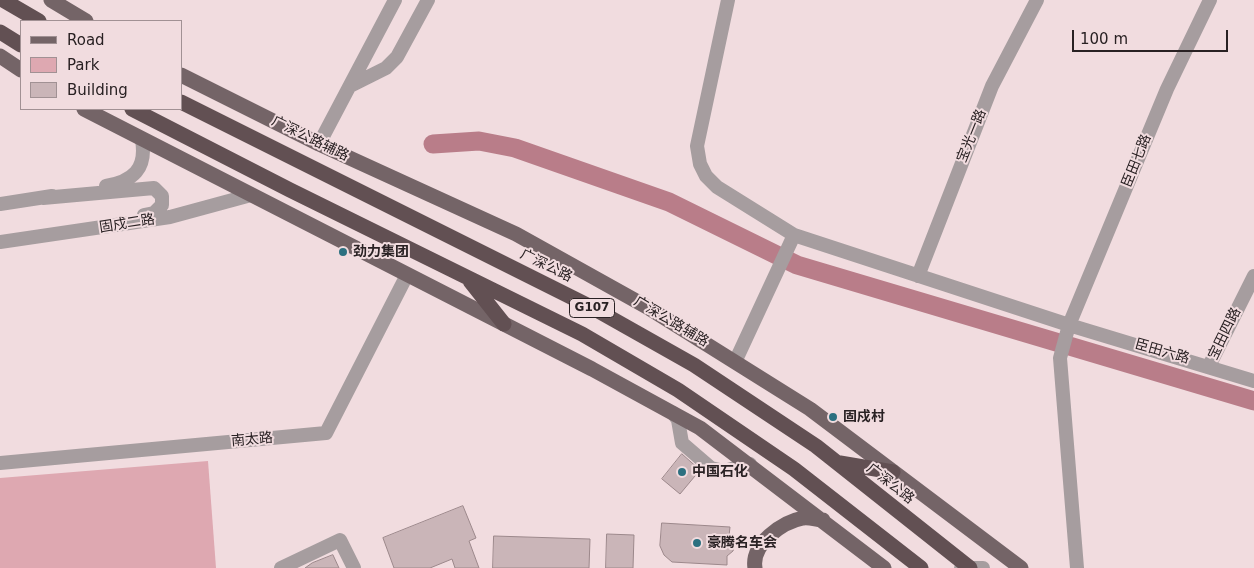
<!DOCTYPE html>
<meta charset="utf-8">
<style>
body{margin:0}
#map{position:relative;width:1254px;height:568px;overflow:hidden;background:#f1dcdf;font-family:"DejaVu Sans",sans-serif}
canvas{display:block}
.legend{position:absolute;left:20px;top:20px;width:162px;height:90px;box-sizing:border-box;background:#f1dcdf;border:1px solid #a19194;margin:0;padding:6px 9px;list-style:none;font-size:15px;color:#292123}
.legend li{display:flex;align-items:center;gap:10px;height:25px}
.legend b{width:25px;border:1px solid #a19194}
.scale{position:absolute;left:1072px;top:30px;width:156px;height:22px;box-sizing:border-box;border:2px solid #292123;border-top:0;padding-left:6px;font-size:15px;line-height:18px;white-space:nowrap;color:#292123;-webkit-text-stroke:4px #f1dcdf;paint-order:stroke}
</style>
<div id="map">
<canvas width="1254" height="568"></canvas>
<ul class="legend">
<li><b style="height:6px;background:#746467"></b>Road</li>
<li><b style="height:14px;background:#dea8b1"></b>Park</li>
<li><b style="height:14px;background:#cab5b8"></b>Building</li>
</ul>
<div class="scale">100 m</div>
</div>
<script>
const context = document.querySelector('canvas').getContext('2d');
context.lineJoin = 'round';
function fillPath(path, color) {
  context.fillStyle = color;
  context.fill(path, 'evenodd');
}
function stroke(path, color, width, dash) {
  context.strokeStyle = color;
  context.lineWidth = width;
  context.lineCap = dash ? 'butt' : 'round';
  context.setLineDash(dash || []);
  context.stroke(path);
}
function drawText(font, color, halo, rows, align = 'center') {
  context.font = font + ' "DejaVu Sans","Noto Sans SC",sans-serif';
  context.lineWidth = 4;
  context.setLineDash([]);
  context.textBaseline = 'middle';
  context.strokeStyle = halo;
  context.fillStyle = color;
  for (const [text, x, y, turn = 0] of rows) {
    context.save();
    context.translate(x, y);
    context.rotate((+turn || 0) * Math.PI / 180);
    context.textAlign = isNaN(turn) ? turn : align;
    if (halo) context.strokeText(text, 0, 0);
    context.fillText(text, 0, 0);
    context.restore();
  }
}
fillPath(new Path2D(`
 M208,461L216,568H0V478Z`), '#dea8b1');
stroke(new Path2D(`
 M433,144L479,141L515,148L669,202L797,265L1254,401`), '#b97d89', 19);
const building = new Path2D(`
 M682,454L700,470L680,494L662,479Z
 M463,506L476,538L469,541L479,568H455L452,559L430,568H394L383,538Z
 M662,523L730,527L729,536L735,544L733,551L727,556V565L672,562L664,555L660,546Z
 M607,534L634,535L633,568H606Z
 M494,536L590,539L589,568H493Z
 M333,555L339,568H305L312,563Z`);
fillPath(building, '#cab5b8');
stroke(building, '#9c888b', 1);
stroke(new Path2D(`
 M728,0L697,146L700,164L706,176L717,187L794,235L1069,325L1254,381
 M350,86L386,68L397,57L428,0
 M319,144L395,0
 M106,186C133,181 147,169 142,140
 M43,198L154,188L162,196V205L154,213L144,215
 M0,204L52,196
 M0,242L170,217L251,195
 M918,276L992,86L1037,0
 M735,362L794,235
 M1209,366L1254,276
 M673,413L678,420L682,443L711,468L724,471L750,464
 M0,463L326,433L407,275
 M281,568L340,540L354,568
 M961,568H983
 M1077,568L1060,358L1069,325L1167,89L1210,0`), '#a69d9f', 14);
stroke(new Path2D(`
 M51,0L86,21
 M0,56L21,70
 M181,75L319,144L516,234L647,307L810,409L1021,568
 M84,109L592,369L700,428L884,568
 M755,568C751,544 782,522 803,518C810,517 817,520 823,520`), '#746467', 15);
stroke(new Path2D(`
 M3,0L39,21
 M0,32L21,45
 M181,102L593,308L694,365L816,446L970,568
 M132,109L290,190L582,334L678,390L794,469L921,568
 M470,281L504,324
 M840,463L893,472`), '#625053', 15);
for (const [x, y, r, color] of [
 [343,252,5,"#2c7080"],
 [833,417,5,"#2c7080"],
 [682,472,5,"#2c7080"],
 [697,543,5,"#2c7080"]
]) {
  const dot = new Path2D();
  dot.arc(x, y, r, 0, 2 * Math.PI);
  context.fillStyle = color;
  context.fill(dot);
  stroke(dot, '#f1dcdf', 2);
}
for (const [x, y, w] of [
 [592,308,45]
]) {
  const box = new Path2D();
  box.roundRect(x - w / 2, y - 9.5, w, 19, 4);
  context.fillStyle = '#f1dcdf';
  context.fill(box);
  stroke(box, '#292123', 1);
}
drawText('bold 12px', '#292123', null, [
 ["G107",592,308]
]);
drawText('14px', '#292123', '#f1dcdf', [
 ["宝光一路",972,136,-68],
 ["广深公路辅路",310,139,26],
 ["臣田七路",1137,161,-68],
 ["固戍二路",127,224,-9],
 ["广深公路",546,266,26],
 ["广深公路辅路",671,322,31],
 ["宝田四路",1225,334,-64],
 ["臣田六路",1162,352,16],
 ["南太路",252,440,-5],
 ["广深公路",890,484,38]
]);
drawText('bold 14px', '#292123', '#f1dcdf', [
 ["劲力集团",353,252],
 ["固戍村",843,417],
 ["中国石化",692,472],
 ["豪腾名车会",707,543]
], 'left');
</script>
